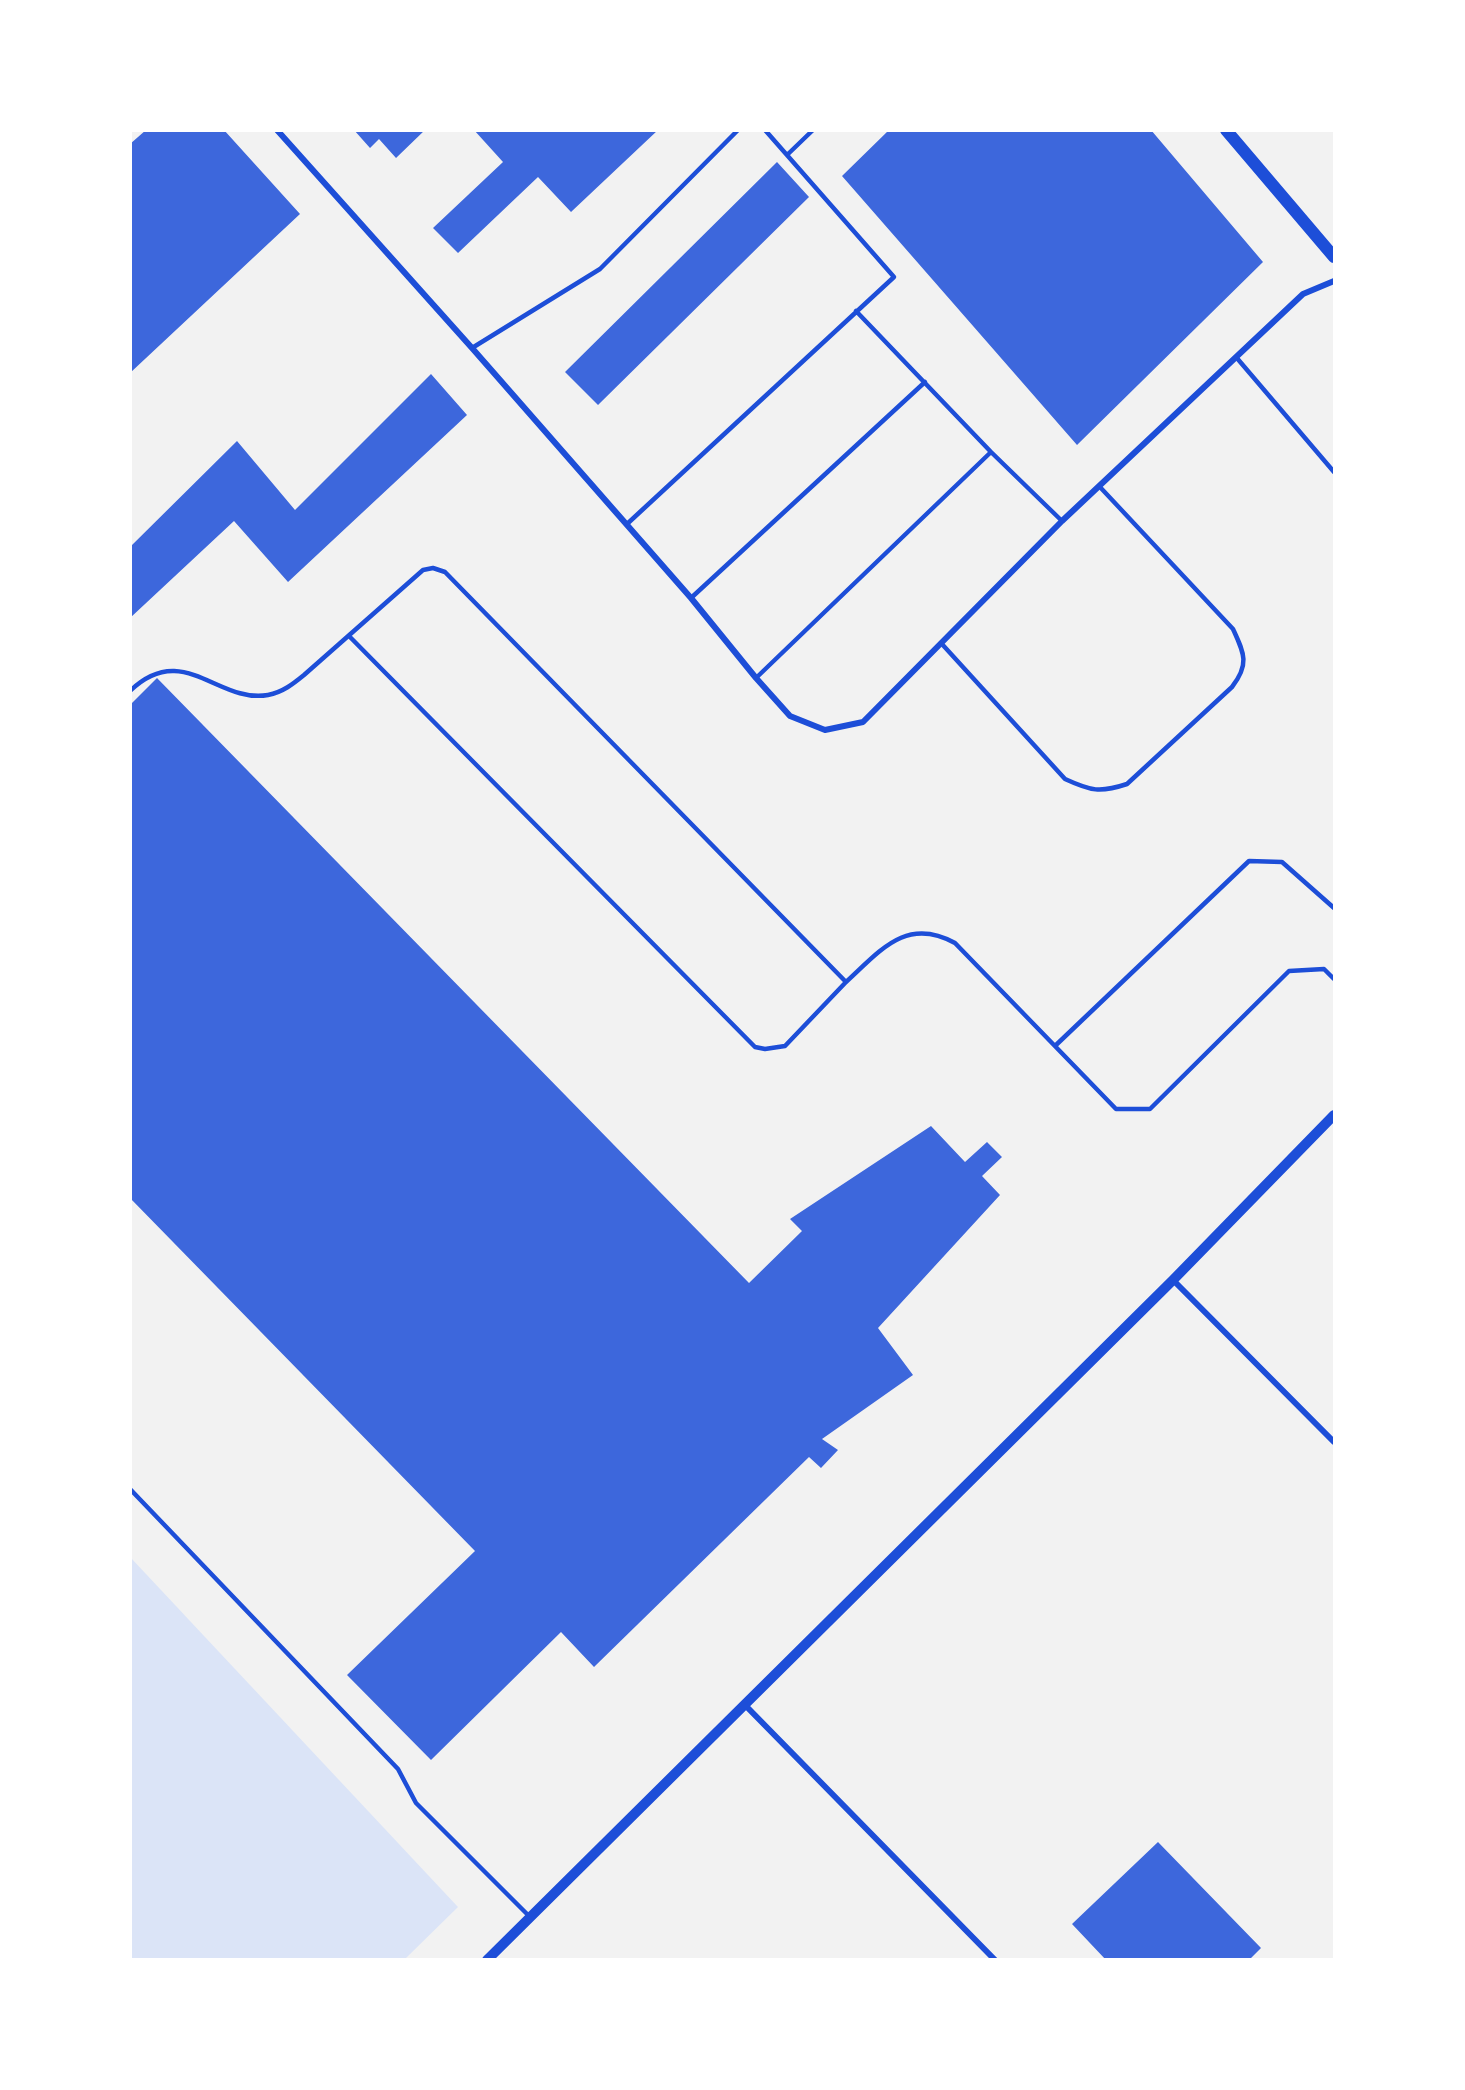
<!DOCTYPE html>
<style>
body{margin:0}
#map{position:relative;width:1465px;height:2090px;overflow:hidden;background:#f2f2f2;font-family:Helvetica,sans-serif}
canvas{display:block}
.frame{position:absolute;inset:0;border:132px solid #fff;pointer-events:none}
</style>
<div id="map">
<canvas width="1465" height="2090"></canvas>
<div class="frame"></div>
</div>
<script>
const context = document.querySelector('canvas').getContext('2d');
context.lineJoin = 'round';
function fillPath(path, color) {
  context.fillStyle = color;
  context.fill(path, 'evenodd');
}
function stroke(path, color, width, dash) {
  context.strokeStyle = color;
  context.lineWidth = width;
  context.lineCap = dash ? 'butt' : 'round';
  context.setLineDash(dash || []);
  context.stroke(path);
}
fillPath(new Path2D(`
 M131,1558L458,1907L405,1959H131Z`), '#dbe4f7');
fillPath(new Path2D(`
 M146,130H224L300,214L130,373V144Z
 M354,130H425L396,158L379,139L370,148Z
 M474,130H658L571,212L538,177L458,253L433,228L503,162Z
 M889,130H1151L1263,262L1077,445L842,176Z
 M777,162L809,197L598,405L565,372Z
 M431,374L467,415L288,582L234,521L130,618V547L237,441L295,510Z
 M157,678L749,1283L802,1231L790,1219L931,1126L965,1162L987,1142L1002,1157L982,1176L1000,1195L878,1328L913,1375L822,1439L838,1450L821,1468L809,1457L594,1667L561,1632L431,1760L347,1675L475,1551L130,1198V705Z
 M1158,1842L1261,1948L1249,1960H1106L1072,1924Z`), '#3d67dc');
stroke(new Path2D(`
 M787,155L813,130
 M856,311L991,452L1062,521
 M472,348L600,269L738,130
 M1236,357L1334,472
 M627,524L894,277L765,130
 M691,598L925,382
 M349,636L755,1047L765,1049L785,1046L846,982
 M941,643L1065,779C1091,791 1100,793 1127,784L1232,687C1250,664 1244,653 1233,629L1099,486
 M756,678L991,452
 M130,691C183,640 218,704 268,695C283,692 293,684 304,675L423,570L433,568L445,572L846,982C880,951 906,916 955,943L1116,1109H1150L1289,971L1324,969L1334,979
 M1056,1045L1249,861L1282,862L1334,908
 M130,1489L398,1769L416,1803L529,1916`), '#1d4ed8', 4.5);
stroke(new Path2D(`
 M277,130L472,348L691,598L756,678L790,716L825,730L863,722L1062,521L1303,294L1334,281
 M1173,1280L1334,1442
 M744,1704L995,1960`), '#1d4ed8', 6);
stroke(new Path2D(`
 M487,1960L1173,1280L1334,1115`), '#1d4ed8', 10);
stroke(new Path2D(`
 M1226,130L1334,257`), '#1d4ed8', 12);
</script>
